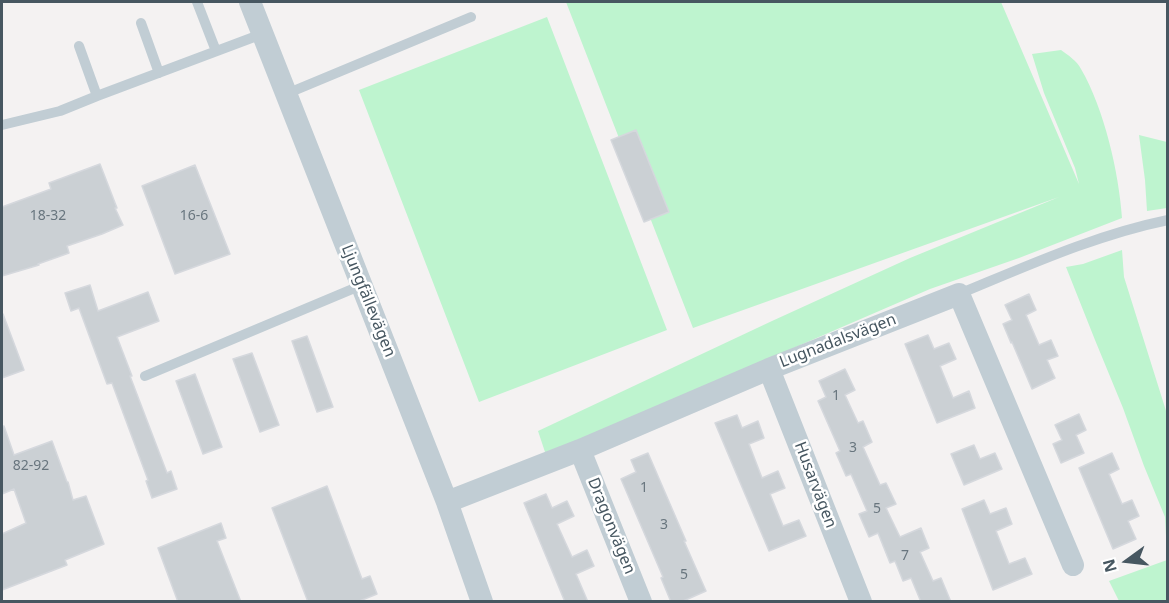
<!DOCTYPE html>
<meta charset="utf-8">
<style>
body{margin:0}
#map{position:relative;width:1169px;height:603px;overflow:hidden;background:#f4f2f2;font-family:"Noto Sans",sans-serif}
canvas{display:block}
.frame{position:absolute;inset:0;border:3px solid #475761;pointer-events:none}
.north{position:absolute;left:1097px;top:531px;width:60px;height:60px;-webkit-text-stroke:4px #fff;paint-order:stroke;rotate:255deg;font-size:16px;font-weight:700;line-height:24px;text-align:center;color:#475761}
.north::after{content:'';display:block;margin:auto;width:21px;height:27px;background:#475761;clip-path:polygon(50% 0,100% 100%,50% 72%,0 100%)}
</style>
<div id="map">
<canvas width="1169" height="603"></canvas>
<div class="frame"></div>
<div class="north">N</div>
</div>
<script>
const context = document.querySelector('canvas').getContext('2d');
context.lineJoin = 'round';
function fillPath(path, color) {
  context.fillStyle = color;
  context.fill(path, 'evenodd');
}
function stroke(path, color, width, dash) {
  context.strokeStyle = color;
  context.lineWidth = width;
  context.lineCap = dash ? 'butt' : 'round';
  context.setLineDash(dash || []);
  context.stroke(path);
}
function drawText(font, color, halo, rows, align = 'center') {
  context.font = font + ' "Noto Sans",sans-serif';
  context.lineWidth = 5;
  context.setLineDash([]);
  context.textBaseline = 'middle';
  context.strokeStyle = halo;
  context.fillStyle = color;
  for (const [text, x, y, turn = 0] of rows) {
    context.save();
    context.translate(x, y);
    context.rotate((+turn || 0) * Math.PI / 180);
    context.textAlign = isNaN(turn) ? turn : align;
    if (halo) context.strokeText(text, 0, 0);
    context.fillText(text, 0, 0);
    context.restore();
  }
}
fillPath(new Path2D(`
 M566,2H1001L1079,184L1075,168L1044,93L1032,54L1061,50C1068,55 1077,61 1081,69C1104,108 1119,173 1122,218L1019,258L930,289L546,455L538,431L772,321L910,258L1059,197L693,328Z
 M547,17L667,330L479,402L359,90Z
 M1139,135L1167,142V208L1147,211L1145,180Z
 M1122,250L1124,277L1167,414V555L1165,517L1144,466L1123,408L1095,340L1066,267L1083,264Z
 M1167,560V601H1119L1109,581Z`), '#bef4cf');
const building = new Path2D(`
 M636,130L669,212L644,222L611,140Z
 M100,164L117,208H115L123,225L102,234L67,246L69,253L38,264L39,265L2,276V207L51,189L49,183Z
 M195,165L230,254L175,274L142,186Z
 M90,285L98,311L148,292L159,321L117,337L132,376H130L167,473L171,471L177,489L152,498L146,481L148,480L112,383L107,384L79,308L71,311L65,293Z
 M1029,294L1036,310L1026,315L1039,345L1051,340L1058,356L1047,360L1055,378L1032,389L1012,342L1011,343L1003,324L1012,320L1005,305Z
 M3,314L24,370L2,378V315Z
 M928,335L934,349L949,343L956,359L940,366L953,398L969,391L975,408L937,423L905,344Z
 M307,336L333,407L317,412L292,341Z
 M252,353L279,425L260,432L233,359Z
 M845,369L855,390L845,395L858,423L863,421L872,442L863,447L880,485L886,483L896,504L886,508L900,537L921,528L929,548L920,552L933,581L941,578L951,602H921L911,578L903,581L895,561L890,563L878,533L869,537L859,514L867,511L851,474L846,476L836,453L840,451L818,401L826,397L819,381Z
 M195,374L222,447L203,454L176,381Z
 M1079,414L1086,430L1076,435L1084,453L1061,463L1053,444L1062,440L1055,425Z
 M737,415L742,428L758,421L764,438L749,444L762,478L778,471L785,488L770,494L783,526L799,520L806,536L769,551L715,423Z
 M4,426L14,455L52,441L67,482H68L73,500L86,496L104,544L65,560L67,565L2,590V534L26,523L14,489L2,494V427Z
 M974,445L980,459L995,453L1002,469L964,485L951,454Z
 M648,453L686,541H684L706,591L681,602H671L661,578L663,577L621,479L636,472L631,460Z
 M1112,453L1119,469L1109,474L1122,504L1132,500L1139,516L1128,521L1136,539L1113,549L1079,468Z
 M327,486L362,579L370,576L377,594L357,602H308L272,508Z
 M546,494L552,508L567,501L574,516L557,524L572,557L587,550L594,566L576,574L588,602H565L524,503Z
 M984,500L990,514L1006,508L1012,524L996,531L1009,564L1025,558L1032,574L993,590L962,509Z
 M221,523L226,538L217,541L241,602H178L158,548Z`);
fillPath(building, '#cbd0d4');
stroke(building, '#d5d8dd', 1.5);
stroke(new Path2D(`
 M197,2L216,51
 M141,23L159,73
 M79,46L97,96
 M286,94L471,17
 M2,125L60,111L97,96L262,34
 M959,294C1027,266 1095,235 1168,220
 M145,376L362,285`), '#c1cdd4', 10);
stroke(new Path2D(`
 M250,2L447,502L482,602
 M769,369L861,602
 M580,450L641,602
 M447,502L580,450L769,369L959,294L1073,565`), '#c1cdd4', 22);
drawText('14px', '#68757e', null, [
 ["18-32",48,216],
 ["16-6",194,216],
 ["1",836,396],
 ["3",853,448],
 ["82-92",31,466],
 ["1",644,488],
 ["5",877,509],
 ["3",664,525],
 ["7",905,556],
 ["5",684,575]
]);
drawText('16px', '#475761', '#fff', [
 ["Ljungfällevägen",368,301,68],
 ["Lugnadalsvägen",838,341,-21],
 ["Husarvägen",815,485,69],
 ["Dragonvägen",611,526,68]
]);
</script>
